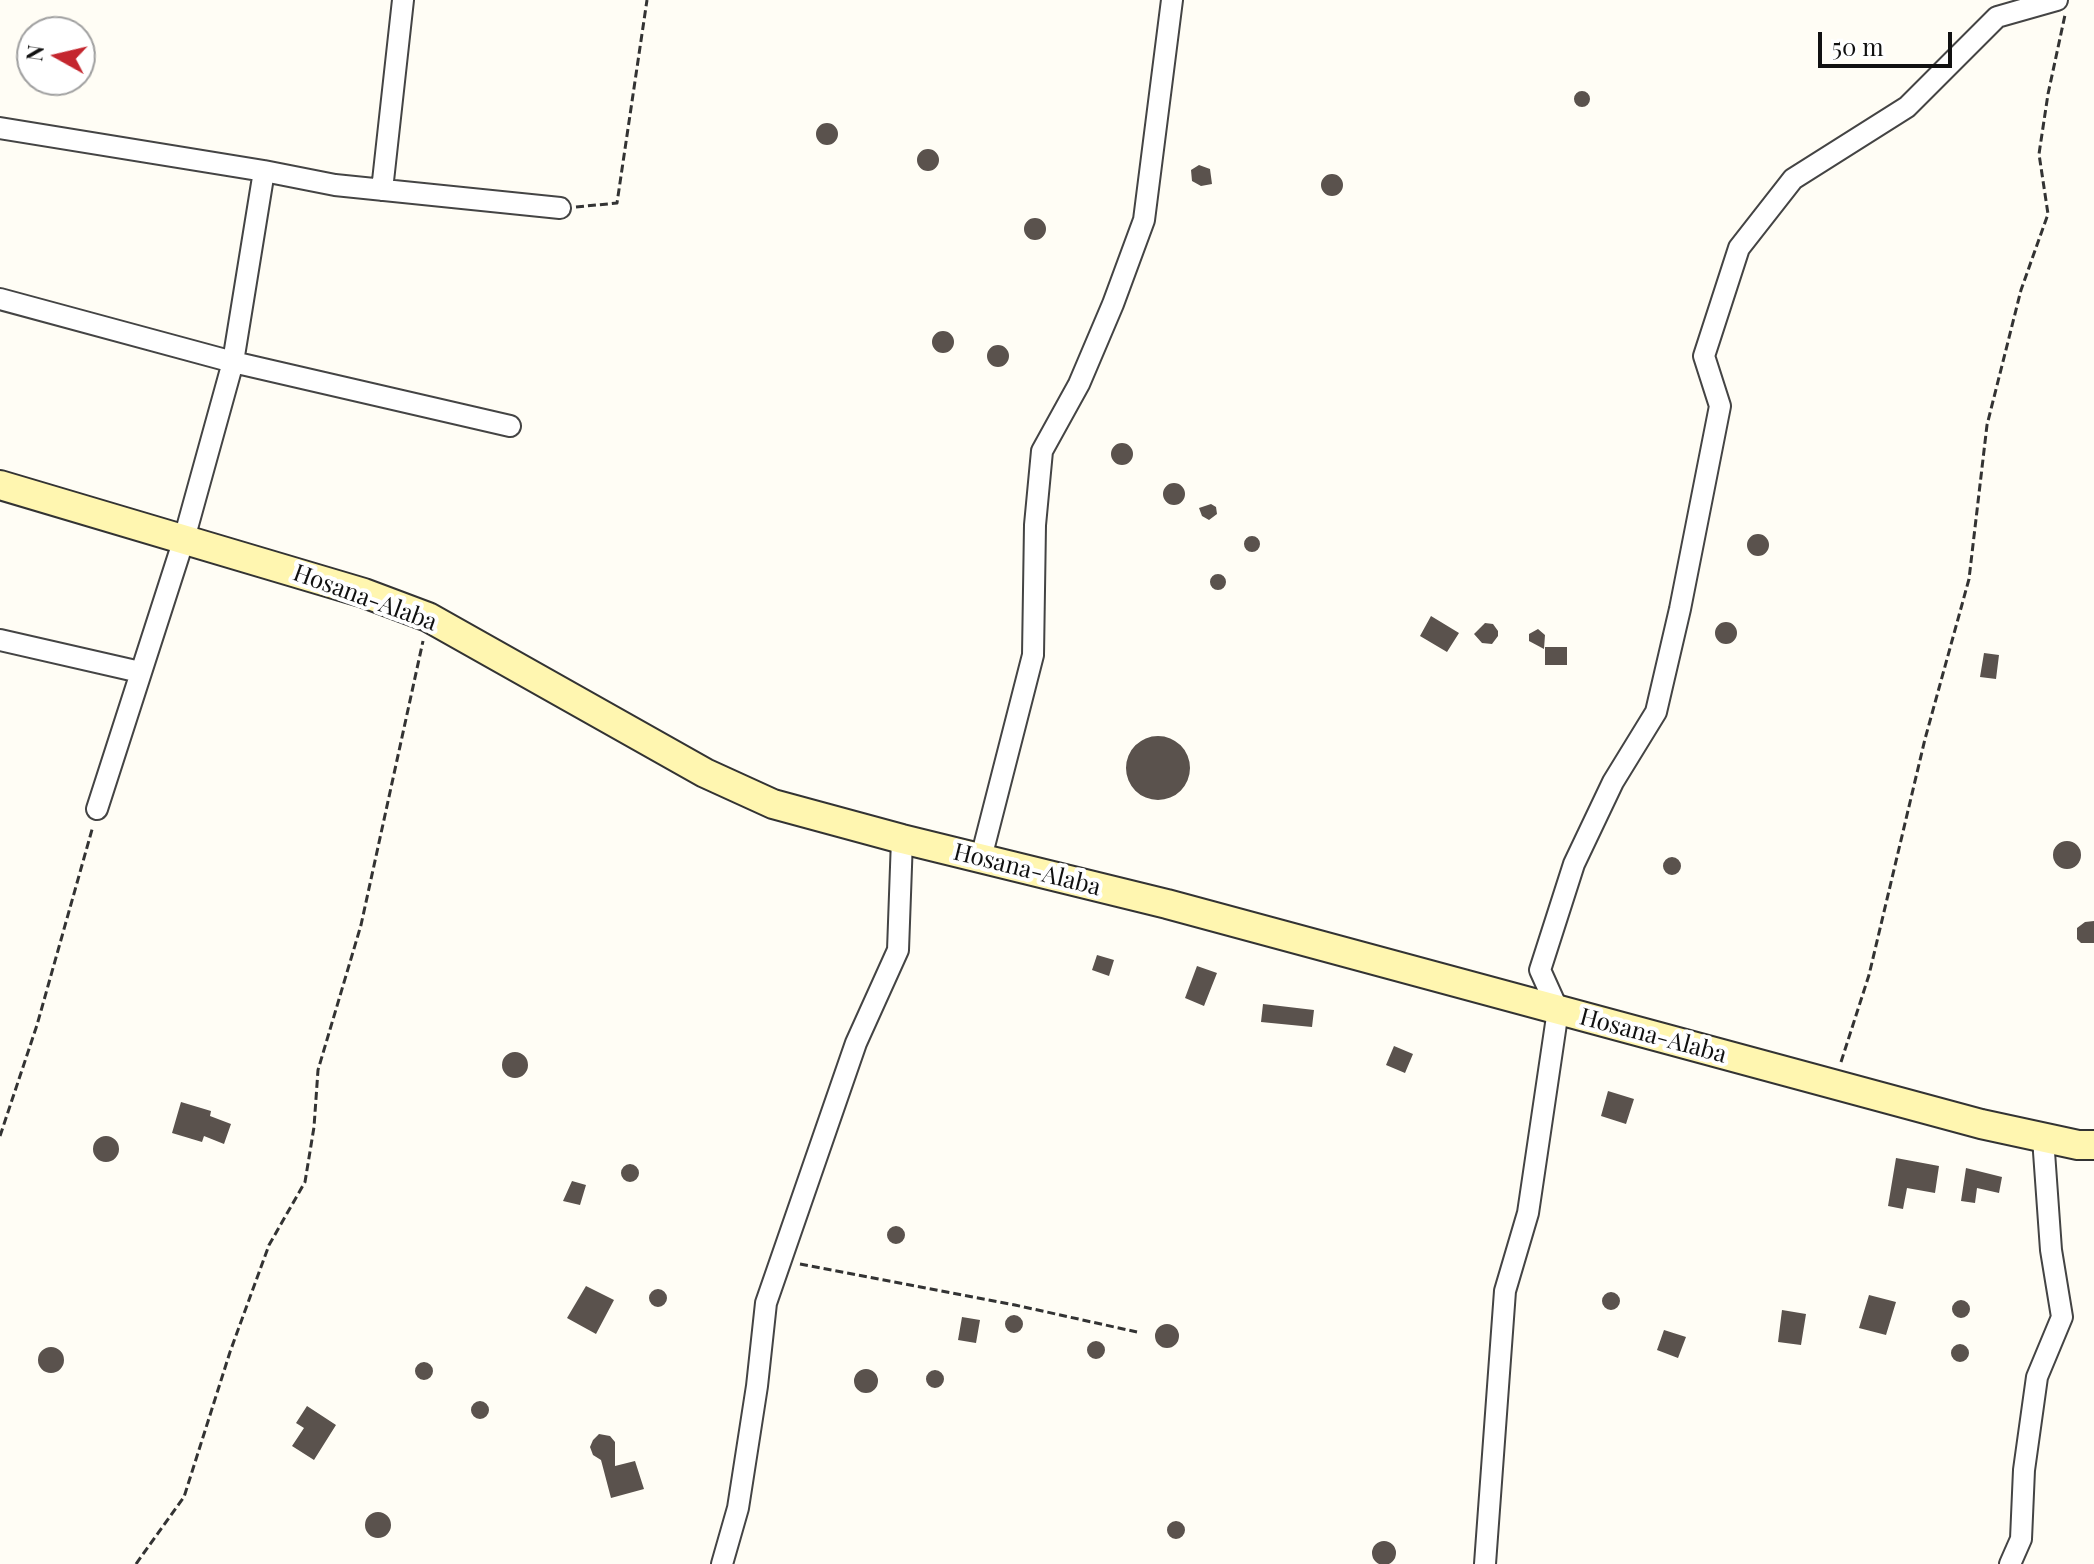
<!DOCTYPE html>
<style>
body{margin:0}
#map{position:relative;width:2094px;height:1564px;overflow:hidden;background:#fffdf5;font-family:"Playfair Display",serif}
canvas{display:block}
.north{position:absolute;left:16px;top:16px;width:80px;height:80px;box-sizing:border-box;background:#fff;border:2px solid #a0a0a0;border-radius:50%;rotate:278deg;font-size:22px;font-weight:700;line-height:32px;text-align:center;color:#111}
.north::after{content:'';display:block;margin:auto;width:28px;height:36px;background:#c4262e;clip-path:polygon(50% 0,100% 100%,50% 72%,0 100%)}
.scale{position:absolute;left:1818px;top:32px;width:134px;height:36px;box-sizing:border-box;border:4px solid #111;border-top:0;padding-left:10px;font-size:24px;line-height:28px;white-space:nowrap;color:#111;-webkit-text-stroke:6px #fff;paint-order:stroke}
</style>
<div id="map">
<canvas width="2094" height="1564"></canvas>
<div class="north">N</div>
<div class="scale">50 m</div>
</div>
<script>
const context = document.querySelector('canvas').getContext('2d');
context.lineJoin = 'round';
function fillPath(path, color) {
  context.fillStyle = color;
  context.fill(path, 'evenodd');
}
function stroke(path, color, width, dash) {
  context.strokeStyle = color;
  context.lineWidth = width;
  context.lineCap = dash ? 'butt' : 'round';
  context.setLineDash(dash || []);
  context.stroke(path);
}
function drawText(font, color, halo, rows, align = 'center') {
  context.font = font + ' "Playfair Display",serif';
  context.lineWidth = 8;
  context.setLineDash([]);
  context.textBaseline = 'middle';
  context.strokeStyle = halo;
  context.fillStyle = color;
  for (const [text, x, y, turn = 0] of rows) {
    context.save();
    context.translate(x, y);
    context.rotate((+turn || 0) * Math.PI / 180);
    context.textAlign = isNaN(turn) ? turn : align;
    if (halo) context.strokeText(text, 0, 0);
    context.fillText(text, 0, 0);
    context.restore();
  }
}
fillPath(new Path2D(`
 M1574 99a8 8 0 1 1 16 0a8 8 0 1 1-16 0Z
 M816 134a11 11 0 1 1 22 0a11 11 0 1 1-22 0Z
 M917 160a11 11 0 1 1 22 0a11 11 0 1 1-22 0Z
 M1199,165L1210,169L1212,184L1201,186L1192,181L1191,170Z
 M1321 185a11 11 0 1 1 22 0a11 11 0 1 1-22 0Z
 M1024 229a11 11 0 1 1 22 0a11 11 0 1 1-22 0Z
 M932 342a11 11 0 1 1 22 0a11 11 0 1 1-22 0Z
 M987 356a11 11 0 1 1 22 0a11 11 0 1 1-22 0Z
 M1111 454a11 11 0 1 1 22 0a11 11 0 1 1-22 0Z
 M1163 494a11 11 0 1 1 22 0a11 11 0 1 1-22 0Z
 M1211,504L1216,507L1217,514L1209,520L1202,516L1199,508Z
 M1747 545a11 11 0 1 1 22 0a11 11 0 1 1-22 0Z
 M1244 544a8 8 0 1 1 16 0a8 8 0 1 1-16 0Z
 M1210 582a8 8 0 1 1 16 0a8 8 0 1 1-16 0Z
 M1431,616L1459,633L1447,652L1420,636Z
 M1715 633a11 11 0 1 1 22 0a11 11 0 1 1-22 0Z
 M1485,623L1493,624L1498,631V636L1492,644L1482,643L1474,634Z
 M1538,629L1545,635L1544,649L1529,641V634Z
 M1545,647H1567V665H1545Z
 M1984,653L1999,655L1996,679L1980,677Z
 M1126 768a32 32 0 1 1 64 0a32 32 0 1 1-64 0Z
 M2053 855a14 14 0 1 1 28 0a14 14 0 1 1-28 0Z
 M1663 866a9 9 0 1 1 18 0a9 9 0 1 1-18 0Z
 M2094,921V943H2081L2077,939V928L2085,922Z
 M1097,955L1114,960L1109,976L1092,970Z
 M1197,966L1217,973L1204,1006L1185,998Z
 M1263,1004L1314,1010L1312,1027L1261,1022Z
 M1394,1046L1413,1054L1405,1073L1386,1065Z
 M502 1065a13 13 0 1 1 26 0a13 13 0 1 1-26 0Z
 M1608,1091L1634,1099L1626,1124L1601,1116Z
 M181,1102L211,1111L210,1116L231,1124L224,1144L204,1136L202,1142L172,1133Z
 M93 1149a13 13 0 1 1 26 0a13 13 0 1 1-26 0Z
 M1896,1158L1939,1166L1935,1193L1907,1188L1903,1209L1888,1206Z
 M621 1173a9 9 0 1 1 18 0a9 9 0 1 1-18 0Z
 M1966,1168L2002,1177L1999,1193L1977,1188L1975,1203L1961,1201Z
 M572,1181L586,1185L580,1205L563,1201Z
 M887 1235a9 9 0 1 1 18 0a9 9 0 1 1-18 0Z
 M586,1286L614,1300L596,1334L567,1318Z
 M649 1298a9 9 0 1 1 18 0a9 9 0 1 1-18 0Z
 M1602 1301a9 9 0 1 1 18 0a9 9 0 1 1-18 0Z
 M1869,1295L1896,1302L1886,1335L1859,1328Z
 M1952 1309a9 9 0 1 1 18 0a9 9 0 1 1-18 0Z
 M1782,1310L1806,1314L1801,1345L1778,1342Z
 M1005 1324a9 9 0 1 1 18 0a9 9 0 1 1-18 0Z
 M962,1317L980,1320L976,1343L958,1340Z
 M1155 1336a12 12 0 1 1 24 0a12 12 0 1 1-24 0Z
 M1664,1330L1686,1337L1678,1358L1657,1350Z
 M1087 1350a9 9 0 1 1 18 0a9 9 0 1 1-18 0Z
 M1951 1353a9 9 0 1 1 18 0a9 9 0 1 1-18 0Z
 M38 1360a13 13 0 1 1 26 0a13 13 0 1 1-26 0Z
 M415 1371a9 9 0 1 1 18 0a9 9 0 1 1-18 0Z
 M854 1381a12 12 0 1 1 24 0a12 12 0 1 1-24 0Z
 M926 1379a9 9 0 1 1 18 0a9 9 0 1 1-18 0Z
 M471 1410a9 9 0 1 1 18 0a9 9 0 1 1-18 0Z
 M307,1406L336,1425L314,1460L292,1446L304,1428L296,1423Z
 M599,1434L610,1436L615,1442V1466L635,1461L644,1489L611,1498L601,1460L593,1455L590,1447L593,1440Z
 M365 1525a13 13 0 1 1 26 0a13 13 0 1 1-26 0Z
 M1167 1530a9 9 0 1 1 18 0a9 9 0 1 1-18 0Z
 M1372 1553a12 12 0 1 1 24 0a12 12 0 1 1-24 0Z`), '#5a524d');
const street = new Path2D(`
 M0,128L264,171L335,185L560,208
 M382,190L403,0
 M0,299L233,362L510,426
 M0,640L140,672
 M97,809L184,539L233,362L264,171
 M981,858L1033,655L1035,525L1042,451L1079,384L1113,304L1144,220L1172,0
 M722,1564L738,1508L757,1386L766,1303L856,1043L898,950L902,839
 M1485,1564L1505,1291L1528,1213L1558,1010L1540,970L1574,864L1613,782L1656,712L1680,609L1720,406L1704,356L1739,248L1793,179L1907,107L1997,17L2057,0
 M2010,1564L2021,1539L2024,1470L2037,1377L2062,1317L2051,1250L2043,1138`);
const secondary = new Path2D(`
 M0,485L364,593L428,617L705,773L773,804L902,839L1167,904L1981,1124L2078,1145H2094`);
stroke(street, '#444', 24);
stroke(secondary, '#333', 32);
stroke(new Path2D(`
 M576,207L617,203L647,0
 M1841,1062L1869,975L1925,739L1969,579L1987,425L2021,290L2048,214L2039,154L2048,94L2065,15
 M0,1136L37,1025L93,826
 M800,1264L1015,1305L1137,1332
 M136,1564L184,1497L230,1352L269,1245L305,1182L314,1127L318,1070L361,925L423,641`), '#333', 3, [8, 4]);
stroke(street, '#fff', 20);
stroke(secondary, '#fff6b0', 28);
drawText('24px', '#111', '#fff', [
 ["Hosana-Alaba",365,598,20],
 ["Hosana-Alaba",1027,870,14],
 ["Hosana-Alaba",1653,1036,15]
]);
</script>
